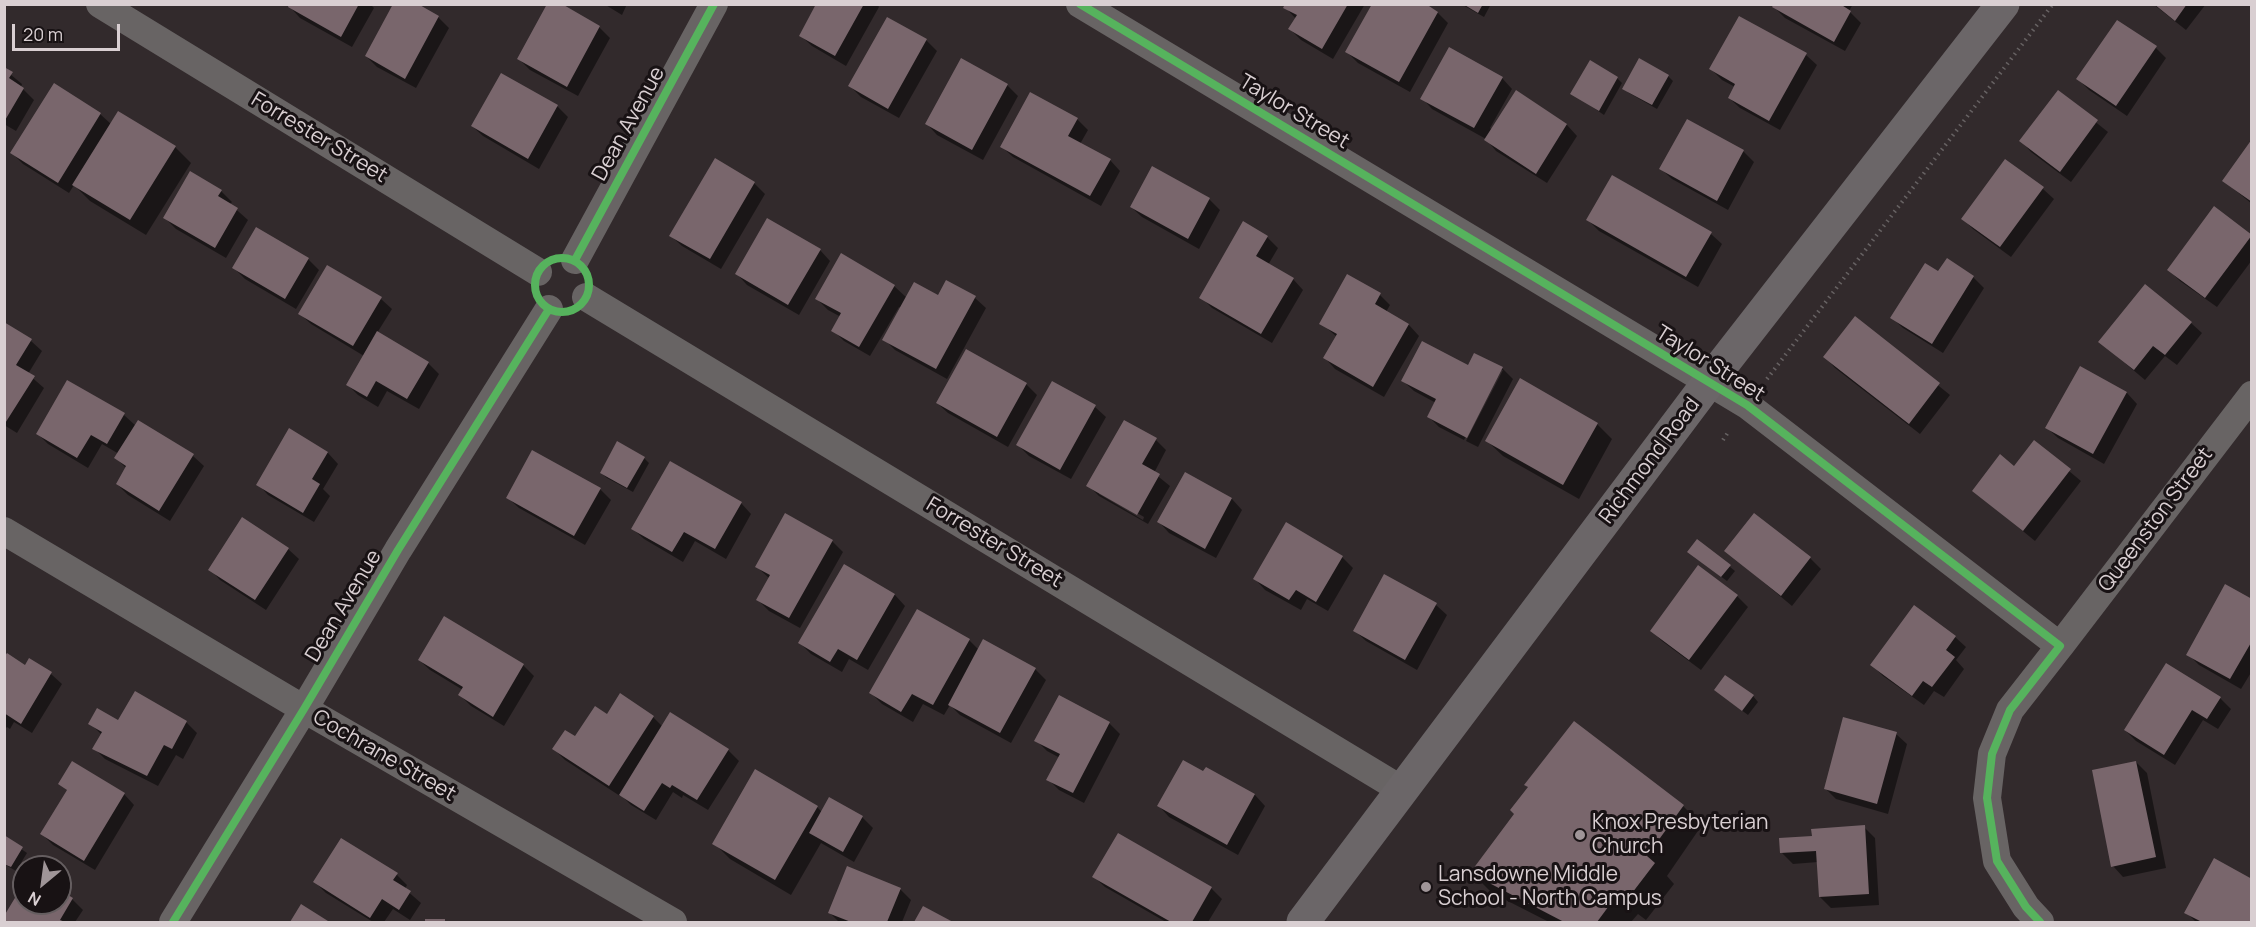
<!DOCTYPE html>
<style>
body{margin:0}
#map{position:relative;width:2256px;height:927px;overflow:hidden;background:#322a2c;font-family:Manrope,sans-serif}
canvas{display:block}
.frame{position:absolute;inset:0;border:6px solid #d9cfd2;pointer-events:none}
.north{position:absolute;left:12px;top:855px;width:60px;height:60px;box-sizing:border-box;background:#181214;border:2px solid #655e60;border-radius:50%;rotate:209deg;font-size:16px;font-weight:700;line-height:24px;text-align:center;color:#d9cfd2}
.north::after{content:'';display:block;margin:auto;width:21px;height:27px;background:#9f9598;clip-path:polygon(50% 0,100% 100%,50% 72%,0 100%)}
.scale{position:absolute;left:12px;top:24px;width:108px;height:27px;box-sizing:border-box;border:3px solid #d9cfd2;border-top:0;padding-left:8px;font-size:18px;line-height:21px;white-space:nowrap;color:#d9cfd2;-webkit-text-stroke:4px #181214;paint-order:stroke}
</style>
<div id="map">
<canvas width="2256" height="927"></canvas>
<div class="frame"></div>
<div class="north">N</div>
<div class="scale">20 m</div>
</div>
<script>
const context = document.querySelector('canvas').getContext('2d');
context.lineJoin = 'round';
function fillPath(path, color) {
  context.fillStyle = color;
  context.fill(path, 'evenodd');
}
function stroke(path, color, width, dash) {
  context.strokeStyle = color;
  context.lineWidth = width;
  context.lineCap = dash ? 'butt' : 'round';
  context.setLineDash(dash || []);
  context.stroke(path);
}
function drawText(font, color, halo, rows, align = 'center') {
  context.font = font + ' Manrope,sans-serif';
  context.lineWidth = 6;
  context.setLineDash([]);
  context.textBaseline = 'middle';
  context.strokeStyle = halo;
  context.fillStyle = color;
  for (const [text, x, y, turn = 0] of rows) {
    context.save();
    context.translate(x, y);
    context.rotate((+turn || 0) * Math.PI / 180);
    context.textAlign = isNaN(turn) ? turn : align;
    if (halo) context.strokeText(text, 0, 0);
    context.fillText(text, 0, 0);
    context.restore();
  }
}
fillPath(new Path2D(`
 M291,4H370L374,8L352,47L300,18L290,7Z
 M415,4L438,17L449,28L416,88L377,67L366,56Z
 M604,4H627L622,15Z
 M818,4H877L879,7L846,66L812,46L801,36Z
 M1287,4H1365L1333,59L1301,40L1290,29L1296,19L1285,7Z
 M1461,4H1491L1484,17Z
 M1775,4H1853L1849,11L1861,23L1845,51L1785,18L1774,7Z
 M2153,4H2206L2186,30Z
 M1438,13L1448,23L1410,92L1358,63L1347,52Z
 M599,27L610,38L578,96L530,70L519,59Z
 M926,40L937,51L899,118L861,97L850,86Z
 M2156,48L2166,58L2127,116L2089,90L2078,79Z
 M1806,55L1817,65L1780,130L1740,108L1729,98L1735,87L1722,80L1711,69Z
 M962,60L1007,85L1018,96L983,160L937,135L927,124Z
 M4,69L22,84L21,87L34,100L16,131L4,124Z
 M501,75L558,107L568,117L539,169L483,136L472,126Z
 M1668,76L1673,81L1657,109L1629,93L1624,88Z
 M1502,78L1512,89L1490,128L1492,130L1517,92L1567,125L1577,136L1547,183L1496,151L1486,139L1432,109L1422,98Z
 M1617,78L1622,83L1604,115L1572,93Z
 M2058,92L2108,132L2071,182L2031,152L2021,141Z
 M100,114L111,124L175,147L191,163L146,235L90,201L74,185L69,193L23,164L12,153Z
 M1077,119L1088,130L1080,144L1110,160L1120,171L1101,206L1013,157L1002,147Z
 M1688,121L1744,152L1754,162L1728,210L1672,179L1661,169Z
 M2252,142V204L2224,181Z
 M2005,161L2043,189L2054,199L2011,257L1973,229L1963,219Z
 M1153,168L1210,200L1220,210L1199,249L1142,217L1131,207Z
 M1612,177L1711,234L1722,244L1698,287L1599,231L1588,220Z
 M754,183L765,194L721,269L682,246L671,236Z
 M221,191L232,202L230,204L248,220L226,258L176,229L165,218Z
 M2214,208L2252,236V260L2217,307L2180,281L2169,270Z
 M1267,237L1278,248L1268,265L1293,279L1303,290L1272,343L1212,308L1201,297Z
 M820,250L830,261L799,315L747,285L737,274Z
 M308,259L319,270L296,309L245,279L234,268Z
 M1947,260L1973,277L1984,288L1943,353L1903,328L1892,318L1939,273Z
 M894,286L907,298H975L986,308L947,379L895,350L884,339L902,308L899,307L870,356L844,341L833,330L841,317L828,310L817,299Z
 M1380,295L1390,305L1386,312L1409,325L1419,336L1384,397L1335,369L1325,358L1337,337L1321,323Z
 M381,299L392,309L377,333L428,363L439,374L419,409L387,391L378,407L358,395L348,385L364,356L311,324L300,314Z
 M1855,318L1950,395L1920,434L1835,368L1825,357Z
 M2191,323L2202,333L2177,365L2165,356L2145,380L2100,342Z
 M4,324L31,341L42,351L28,374L44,388L17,433L4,425Z
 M966,351L1026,384L1037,395L1008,447L948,413L937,403Z
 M1469,367L1502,368L1513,379L1478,447L1466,441L1503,370H1500L1464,440L1439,427L1429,417L1436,403L1414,391L1403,381Z
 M2080,368L2127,393L2137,404L2104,464L2058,438L2047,428Z
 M67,382L124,415L136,426L138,422L193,456L204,466L170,521L128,495L117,484L127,469L116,458L119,454L102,444L88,468L48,444L37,433Z
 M1095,407L1106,417L1071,479L1029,456L1018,445Z
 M1597,424L1612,439L1579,499L1503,456L1487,441Z
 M290,430L328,453L338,464L323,489L330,496L314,522L268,495L258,484Z
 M1156,440L1166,450L1154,473L1170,486L1148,524L1099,496L1088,485ZM1099,491L1144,517L1143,520L1099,494Z
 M2034,442L2081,481L2035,541L1974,491L2014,468Z
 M644,458L649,463L633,492L607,478L601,473Z
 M1185,474L1232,499L1242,510L1216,558L1169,533L1159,522Z
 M600,489L611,500L585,545L519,508L508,498Z
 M741,503L751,514L726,559L695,541L683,562L644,539L633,529Z
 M1754,515L1810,558L1821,569L1792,606L1726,551Z
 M832,541L843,552L800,628L769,611L758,600L770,579L757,567Z
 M1698,541L1735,571L1727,581L1694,557Z
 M288,549L299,559L266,610L220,580L210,569Z
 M1342,557L1353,568L1328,611L1307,599L1301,610L1265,590L1255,579Z
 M845,566L895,595L905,606L868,670L849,659L842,672L811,654L800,643Z
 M1698,567L1737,596L1748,607L1701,670L1662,641L1652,631Z
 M2252,600V671L2241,689L2199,665L2188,654Z
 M1436,605L1447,615L1417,670L1366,641L1355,631Z
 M918,611L969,640L979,650L1035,669L1046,680L1011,743L960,715L950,705L944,715L923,704L913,722L882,704L871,693Z
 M1955,637L1966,647L1956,660L1964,669L1944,697L1934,691L1924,705L1883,676L1872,665Z
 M4,659L26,667L30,660L51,674L62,684L32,733L14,722L10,729L7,727L4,730Z
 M419,660L523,665L534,676L504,726L471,706L460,695L463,690L430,670Z
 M2166,665L2220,698L2231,709L2218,729L2203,720L2175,765L2136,741L2125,730Z
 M135,693L187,723L197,733L183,759L176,755L158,786L105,759L94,748L102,735L90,723L119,722Z
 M1721,695L1753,696L1758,702L1748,715Z
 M671,714L728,750L739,761L708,810L683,795L682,798L673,792L656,820L631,805L621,795L620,796L565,760L554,749L575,738L607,716L653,717L663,727Z
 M1109,723L1120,734L1084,803L1059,790L1048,779L1060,758L1047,751L1036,740Z
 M1896,734L1907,744L1888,814L1836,799L1825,788Z
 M2136,762L2147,773L2166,868L2123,877L2113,866Z
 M1207,769L1255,795L1265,806L1238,855L1169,817L1159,806L1204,773Z
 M60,784L124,794L134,805L95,870L53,845L42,834L68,791Z
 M1683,806L1702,825L1667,876L1674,884L1646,920L1638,914L1631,922H1549L1492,893L1472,873Z
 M817,807L822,812L862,817L873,828L854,862L821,843L791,895L730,859L714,843Z
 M1864,827L1875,838L1879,905L1831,908L1820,897L1818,862L1793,864L1782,853L1813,838Z
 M4,837L27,853L16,871L4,864Z
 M397,875L407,885L405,889L421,903L410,920L393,909L384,922H373L326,893L315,882Z
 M1094,877L1211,888L1222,899L1208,922H1166L1105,887Z
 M2252,881V922H2196L2186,912Z
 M24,886V903H60V892L72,899L83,910L75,922H4Z
 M900,889L911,900L902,922H839L830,913Z
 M302,906L328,922H292Z`), '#0007');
fillPath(new Path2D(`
 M289,4H359L341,37L288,7Z
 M393,4H418L439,16L405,79L365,56Z
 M547,4H562L600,26L567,87L517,59Z
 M816,4H864L835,56L799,36Z
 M1285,4H1348L1322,49L1288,29L1297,15L1283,8Z
 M1372,4H1426L1438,12L1399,82L1345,52Z
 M1463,4H1483L1478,13Z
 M1774,4H1840L1851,11L1834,42L1772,7Z
 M2154,4H2187L2175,21Z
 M1739,16L1807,53L1769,121L1728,98L1735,84L1709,69Z
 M887,17L927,39L888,109L848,86Z
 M2117,20L2157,46L2116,106L2076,79Z
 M1449,47L1503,77L1474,128L1420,99Z
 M961,58L1008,84L972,150L925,124Z
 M1639,58L1669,75L1652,105L1622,89Z
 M1590,60L1618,77L1599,111L1570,94Z
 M4,67L13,72L9,78L24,88L4,122Z
 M501,73L558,105L528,159L471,126Z
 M54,83L101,113L58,183L10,153Z
 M1516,90L1567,124L1536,174L1484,140Z
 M2058,90L2098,120L2060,172L2019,141Z
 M1030,92L1078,118L1068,136L1111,159L1090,196L1000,147Z
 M118,111L176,146L130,220L72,185Z
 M1687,119L1744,150L1717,201L1659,169Z
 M2252,139V202L2222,181Z
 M715,158L755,182L710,259L669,236Z
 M2005,159L2044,187L2000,247L1961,219Z
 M1152,166L1210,198L1188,239L1130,207Z
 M190,171L222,190L218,196L238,208L215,248L163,218Z
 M1612,175L1712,232L1686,277L1586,220Z
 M2214,206L2252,235L2205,298L2167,270Z
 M767,218L821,249L788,305L735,274Z
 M1243,221L1268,236L1256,256L1294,278L1261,334L1199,298Z
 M256,227L309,258L285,299L232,268Z
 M841,253L895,285L859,347L831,331L841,313L815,299Z
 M1947,258L1974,276L1932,344L1890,318L1925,263L1938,271Z
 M327,265L382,297L353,346L298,314Z
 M1347,274L1381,293L1375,304L1409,324L1373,387L1323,358L1337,334L1319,324Z
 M946,280L976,296L936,369L882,340L914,282L938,295Z
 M2145,284L2192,322L2165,355L2153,346L2134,370L2098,342Z
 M1855,316L1940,383L1909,424L1823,357Z
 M4,322L32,339L16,365L35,376L4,425Z
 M377,331L429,362L407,399L376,381L367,397L346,385Z
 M1422,341L1468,365L1474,353L1503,367L1467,438L1427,417L1436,399L1401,381Z
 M966,349L1027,383L997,437L936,403Z
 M2080,366L2127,392L2093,454L2045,428Z
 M1520,378L1598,423L1563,485L1485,441Z
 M67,380L125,413L107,444L91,435L77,458L36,434Z
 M1052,381L1096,405L1060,470L1016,445Z
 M138,420L194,454L159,511L116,484L126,466L114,458Z
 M1124,420L1157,438L1142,464L1160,474L1137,515L1086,486Z
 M289,428L328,452L312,479L320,484L303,513L256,485Z
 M2034,440L2071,469L2023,531L1972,491L2000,454L2014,466Z
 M617,441L645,457L627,488L600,473Z
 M532,450L601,488L574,536L506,498Z
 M670,461L742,502L715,549L684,532L672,552L631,529Z
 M1185,472L1232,498L1205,549L1157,522Z
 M785,513L833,540L789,618L756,600L770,575L755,567Z
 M1754,513L1811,557L1781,596L1724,551Z
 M242,517L289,548L255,600L208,570Z
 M1286,522L1343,556L1316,602L1296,590L1289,600L1253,579Z
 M1697,539L1731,565L1721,577L1687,552Z
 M844,564L895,594L857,660L838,649L830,662L798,643Z
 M1698,565L1738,595L1689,660L1650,631Z
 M1384,574L1437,603L1405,660L1353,631Z
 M2225,584L2252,599V641L2230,679L2186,655Z
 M1914,605L1956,636L1946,650L1955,657L1932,687L1923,681L1912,696L1870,665Z
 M917,609L970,639L933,705L912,694L901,712L869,693Z
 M444,616L524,664L493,717L458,695L463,687L418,660Z
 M983,639L1036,668L1000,733L948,705Z
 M7,653L25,665L29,658L52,672L21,724L4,713V657Z
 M2166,663L2221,697L2207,719L2192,710L2164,755L2124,730Z
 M1725,675L1754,695L1742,711L1714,690Z
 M135,691L187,721L172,749L164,745L147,776L92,749L102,732L88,724L97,708L118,720Z
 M620,693L654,716L609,786L552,749L565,730L575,736L595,706L607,714Z
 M1059,695L1110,722L1073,793L1046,780L1060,754L1034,741Z
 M670,712L729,749L697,800L672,785L670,788L662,783L644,811L619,795Z
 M1843,717L1897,732L1877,804L1824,789Z
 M1574,721L1684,805L1647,856L1655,863L1626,901L1617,895L1597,922H1564L1470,873L1514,814L1510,810L1528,787L1524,785Z
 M1183,760L1203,771L1206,767L1255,794L1227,845L1157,806Z
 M72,761L125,793L84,861L40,834L67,790L58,784Z
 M2136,761L2156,857L2111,867L2092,770Z
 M755,769L818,806L775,880L712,844Z
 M829,797L863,816L843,852L809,833Z
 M1865,825L1869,894L1819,897L1816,851L1780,853L1779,838L1812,836L1811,829Z
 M1118,833L1212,887L1192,922H1171L1092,877Z
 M4,835L23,847L11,867L4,864Z
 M341,838L398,873L393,880L411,891L399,910L382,899L370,918L313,882Z
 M2214,858L2252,879V922H2202L2184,913Z
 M847,866L901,888L887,922H851L828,913Z
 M24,883V903H60V890L73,898L60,920L65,922H4V916Z
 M301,904L328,921L327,922H290Z
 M923,906L953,922H914Z
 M425,919H445V922H425Z`), '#79666c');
stroke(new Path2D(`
 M1767,379L2053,4
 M1723,440L1729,431`), '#676263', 4, [1.5, 4.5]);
stroke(new Path2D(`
 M100,4L538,272
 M1080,4L1747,405L2060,646L2010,710L1992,754L1987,798L1997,861L2026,907L2040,922
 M575,260L714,4
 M586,297L1402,790
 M4,531L304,709L673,922
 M2060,646L2252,395
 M173,922L304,709L398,550L549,309`), '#686464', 28);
stroke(new Path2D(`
 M1303,922L1708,383L2003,4`), '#6b6668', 33);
stroke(new Path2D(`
 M1080,4L1747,405L2060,646L2010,710L1992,754L1987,798L1997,861L2026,907L2040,922
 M535 285a27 27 0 1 1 54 0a27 27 0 1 1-54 0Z
 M575,260L714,4
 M173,922L304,709L398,550L549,309`), '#56b35d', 8);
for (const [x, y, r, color] of [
 [1580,835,6,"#9f9598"],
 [1426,887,6,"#9f9598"]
]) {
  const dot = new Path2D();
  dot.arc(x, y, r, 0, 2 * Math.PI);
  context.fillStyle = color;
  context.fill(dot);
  stroke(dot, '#181214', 2);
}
drawText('21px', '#d9cfd2', '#181214', [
 ["Taylor Street",1294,112,31],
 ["Dean Avenue",629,124,-61],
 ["Forrester Street",319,138,31],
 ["Taylor Street",1710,364,32],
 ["Richmond Road",1650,461,-53],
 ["Queenston Street",2156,520,-53],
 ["Forrester Street",994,543,31],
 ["Dean Avenue",344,606,-59],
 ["Cochrane Street",384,756,30]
]);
drawText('21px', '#d9cfd2', '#181214', [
 ["Knox Presbyterian",1592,823],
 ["Church",1592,847],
 ["Lansdowne Middle",1438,875],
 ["School - North Campus",1438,899]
], 'left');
</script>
